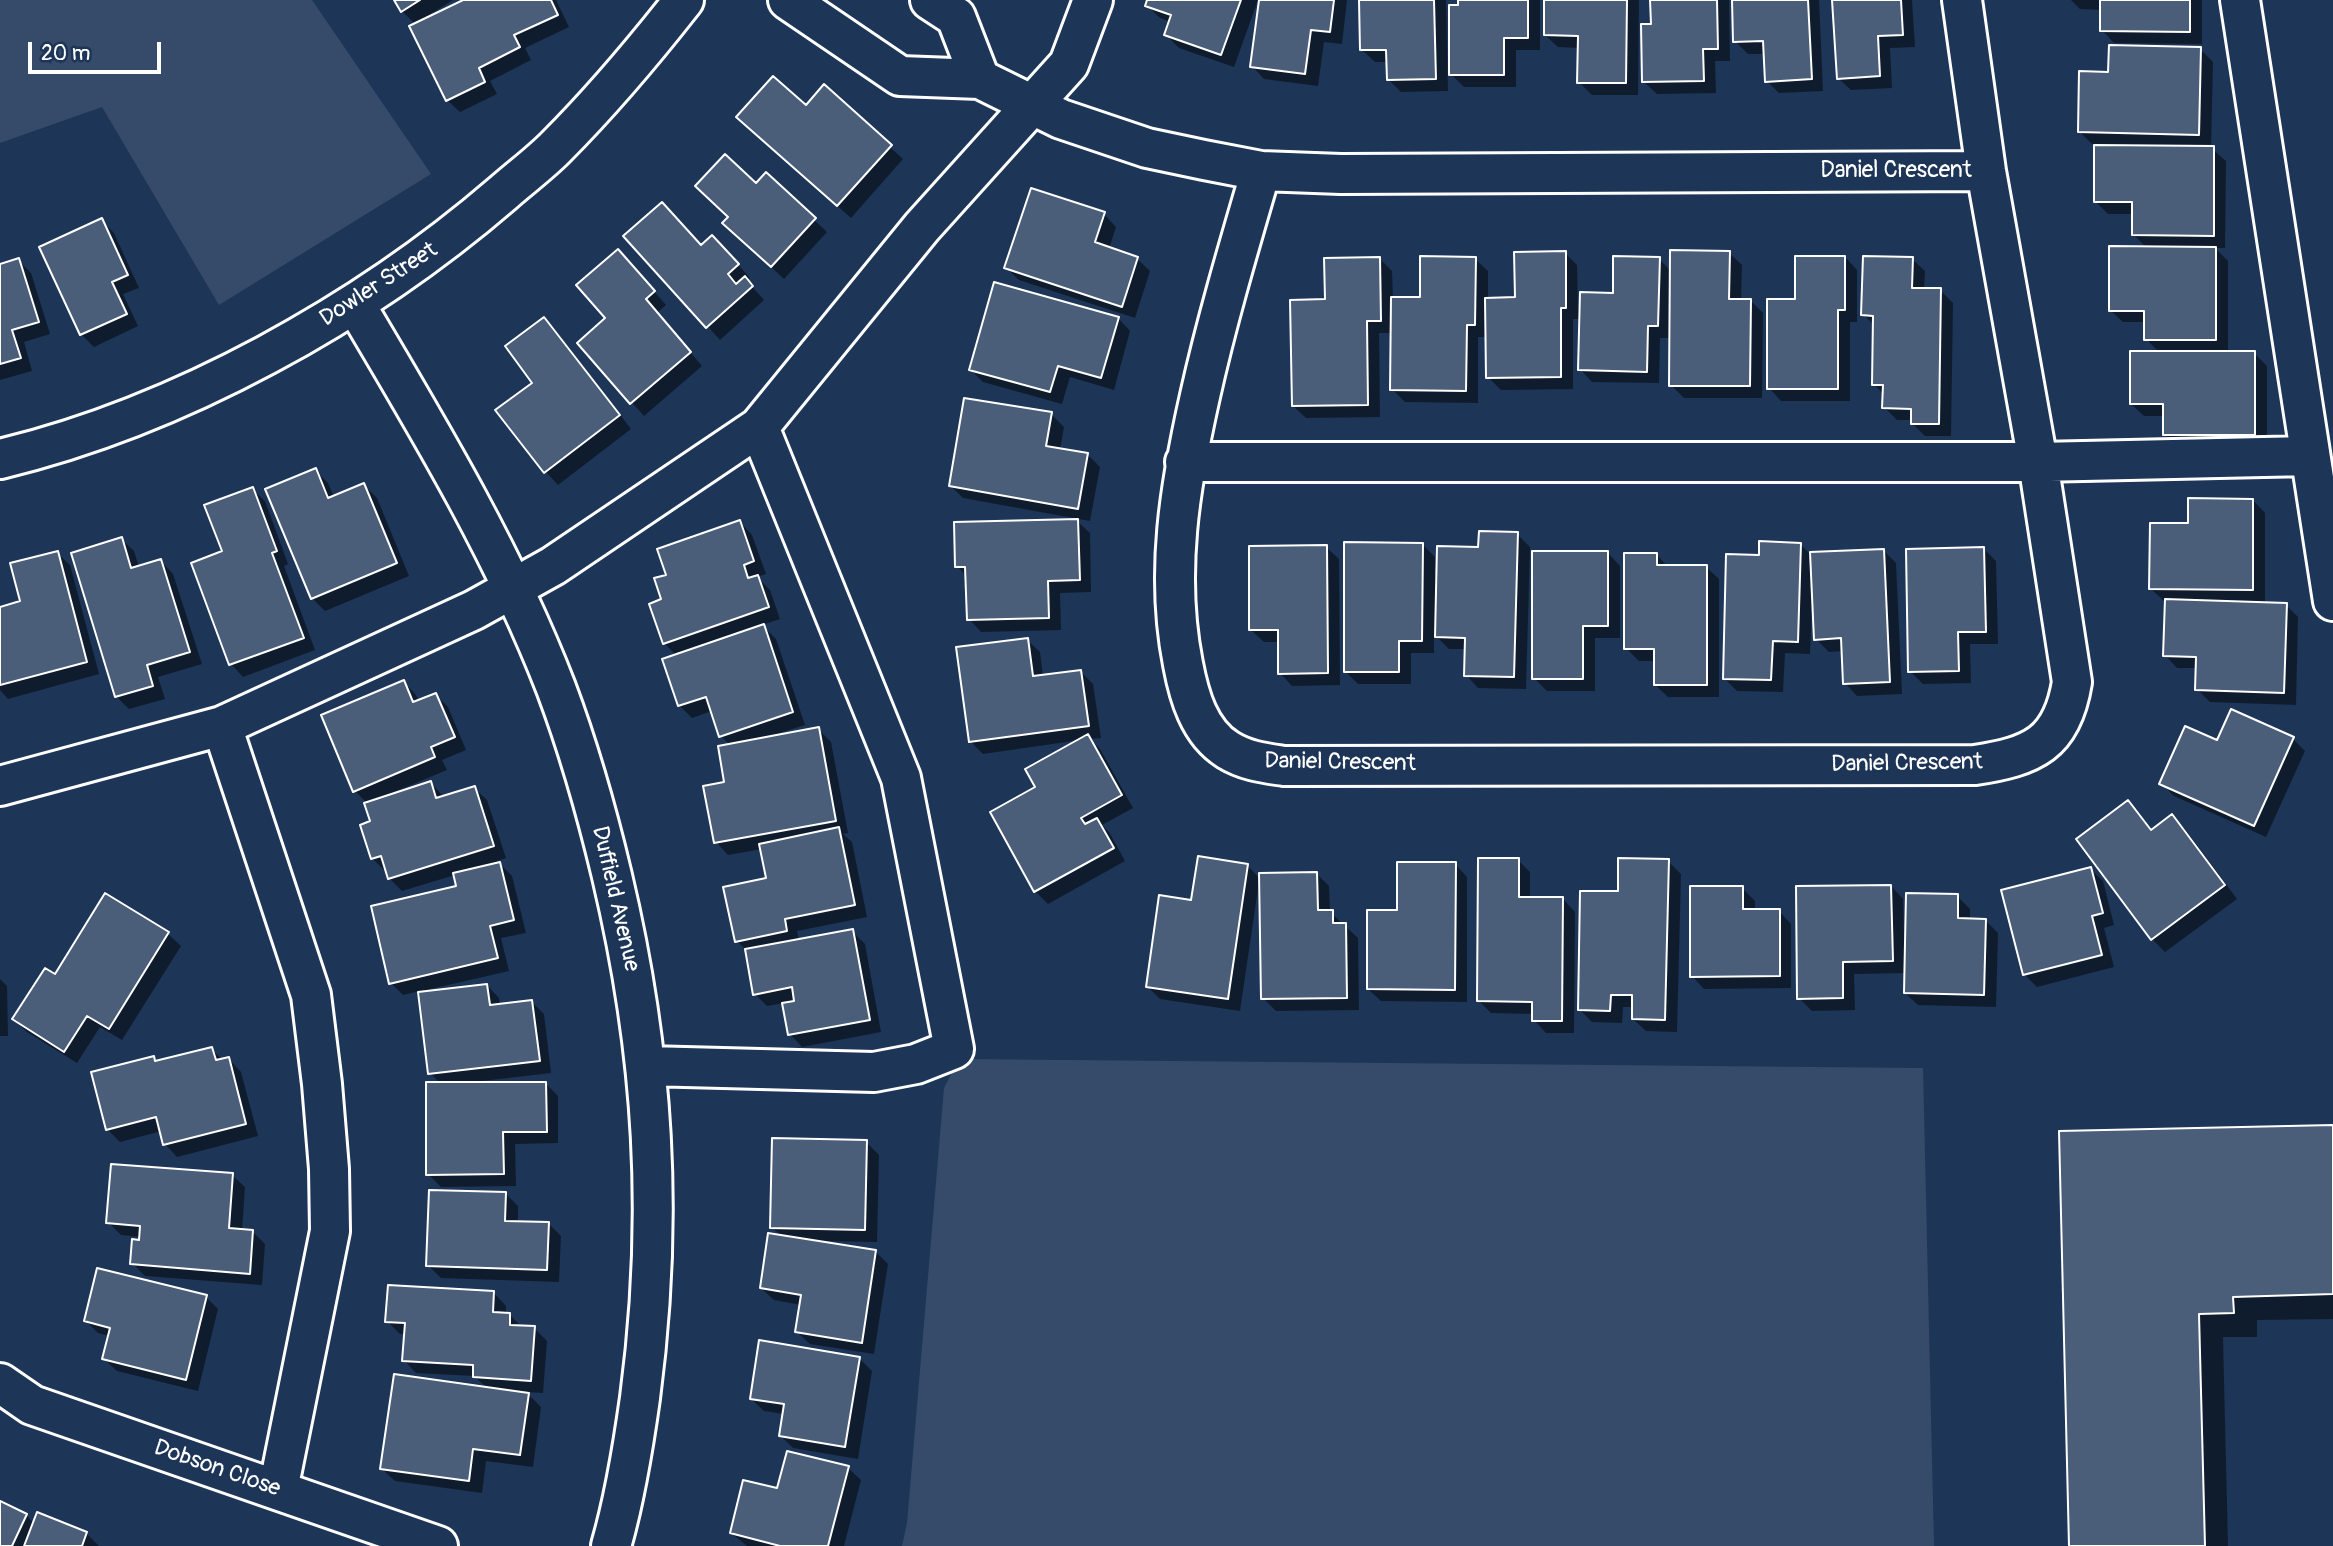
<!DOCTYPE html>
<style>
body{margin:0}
#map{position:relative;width:2333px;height:1546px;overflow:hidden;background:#1d3557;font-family:Pangolin,sans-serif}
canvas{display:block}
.scale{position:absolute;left:28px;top:42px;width:133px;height:32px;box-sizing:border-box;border:4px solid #fff;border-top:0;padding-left:9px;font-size:21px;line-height:24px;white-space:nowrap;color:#fff;-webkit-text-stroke:5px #1d3557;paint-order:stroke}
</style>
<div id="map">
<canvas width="2333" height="1546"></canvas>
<div class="scale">20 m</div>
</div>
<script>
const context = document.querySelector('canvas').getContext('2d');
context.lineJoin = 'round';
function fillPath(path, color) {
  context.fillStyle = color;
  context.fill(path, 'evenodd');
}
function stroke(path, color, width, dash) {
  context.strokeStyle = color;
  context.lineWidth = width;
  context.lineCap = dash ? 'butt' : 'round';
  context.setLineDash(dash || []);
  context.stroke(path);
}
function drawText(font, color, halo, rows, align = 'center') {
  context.font = font + ' Pangolin,sans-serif';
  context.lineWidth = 5;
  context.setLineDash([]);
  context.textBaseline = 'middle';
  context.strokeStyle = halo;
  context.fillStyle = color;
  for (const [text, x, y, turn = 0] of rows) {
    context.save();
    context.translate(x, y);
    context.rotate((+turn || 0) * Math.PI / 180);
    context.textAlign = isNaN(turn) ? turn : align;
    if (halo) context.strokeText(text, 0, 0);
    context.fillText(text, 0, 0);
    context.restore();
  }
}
fillPath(new Path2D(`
 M0,0H312L431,174L219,305L102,107L0,143Z
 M959,1059L1923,1068L1934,1546H902L907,1523L944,1088Z`), '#364b69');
fillPath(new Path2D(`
 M396,0H453L421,20L422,22L467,0H556L569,27L525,48L531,60L490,81L497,94L460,112L447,100L416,25L402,11Z
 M1149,0H1258L1234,67L1179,48L1166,35L1171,22L1160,18L1147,5Z
 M1260,0H1347L1342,44L1324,42L1318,86L1264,79L1252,66Z
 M1361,0H1446L1448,91L1401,92L1388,79V62H1375L1362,50Z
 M1460,0H1540V50H1516V87H1464L1451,74Z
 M1546,0H1639L1638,95H1592L1579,82V48L1558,47L1545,35Z
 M1652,0H1729L1730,61H1715L1716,93L1657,94L1644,82L1653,26Z
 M1733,0H1819L1823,91L1779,93L1767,81L1765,54H1748L1735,41Z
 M1834,0H1912L1915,47L1890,48L1892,88L1851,90L1838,78Z
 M2071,0H2202V44L2114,43L2102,30V10L2080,9Z
 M2200,49L2213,62L2211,148L2226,161L2225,248H2215L2228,261V353H2254L2267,366V447H2178L2165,435V416H2144L2131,404L2160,353L2146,339V322H2123L2110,310L2147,248L2134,235V214H2108L2095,201L2096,144H2092L2079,131L2110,74Z
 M824,87L903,159L851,218L751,130L806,107Z
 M766,175L827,232L784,279L737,235Z
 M1104,214L1116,227L1109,249L1137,259L1150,271L1135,318L1019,280L1006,268Z
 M101,220L114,233L139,288L123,294L138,326L94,347L81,334Z
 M626,236L725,250L750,278L747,281L764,300L720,340Z
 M1565,253L1577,265L1578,309H1581L1614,294L1659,259L1672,272L1729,253L1742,265L1741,300H1750L1763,313L1762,398H1684L1671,385V338H1660L1659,383L1592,382L1580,369L1581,319H1573V389L1501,390L1488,377L1487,337H1478V403L1405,402L1392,389L1393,333H1379L1380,417L1306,418L1293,406L1326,301L1380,259L1392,271L1393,299H1422L1475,259L1488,271V300L1517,299Z
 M1845,257L1857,270V322H1850V401H1781L1769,388L1796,300Z
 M1912,259L1925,271L1924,290H1940L1953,303L1951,436H1925L1913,424V420H1897L1884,407V395L1874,384L1875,326L1863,314Z
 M18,260L31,273L50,334L24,342L32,371L0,380V266Z
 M630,264L666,305L657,313L702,366L644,416L579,343L607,318Z
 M1118,318L1130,331L1114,390L1070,377L1062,404L983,382L971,370Z
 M544,319L556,331L631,429L558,485L546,472L498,411L534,383Z
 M1051,414L1064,427L1060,450L1087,454L1100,467L1090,521L963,498L950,485Z
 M315,470L328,483L334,497L364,485L377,498L409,576L325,611L312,598Z
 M252,489L265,501L288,564L284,566L315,650L243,677L231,664L224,553Z
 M2253,500L2265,513V604L2286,605L2298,617L2296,705L2210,702L2197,689L2198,668H2177L2165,655L2167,601H2164L2151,589Z
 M1077,521L1090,533L1091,592L1060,593L1061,630L981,632L969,619L967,577L957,566Z
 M740,522L752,535L766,574L757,577L770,590L780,619L762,625L776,639L805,725L773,735L774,737L818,729L831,742L848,833L843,834L852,842L867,917L797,931L799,941L852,931L865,944L881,1032L802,1047L790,1034L784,1003L767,1006L755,994L747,951L737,941L768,879L762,849L728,855L716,842L727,783L731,746L721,736L712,711L692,718L679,705L677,656L664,643L663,600L668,576Z
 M1517,534L1530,547L1526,689L1478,688L1466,675V649H1449L1434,634V653H1411V684H1358L1345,671L1422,544L1435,557V575H1438L1480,549Z
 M121,539L134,551L139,567L161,561L173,574L202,664L158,677L165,699L129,709L116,696Z
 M1800,544L1810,554L1883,550L1896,563L1902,694L1857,696L1845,683L1843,651L1829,652L1816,639L1814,606H1812L1810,654L1785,653L1783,692L1737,691L1725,679L1761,557Z
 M1326,547L1339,559L1340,685L1292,686L1280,673L1279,642H1264L1251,630Z
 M1984,549L1996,561L1998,644H1970L1971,683L1923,684L1910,671Z
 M57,553L70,565L99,674L8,699L0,690V608L23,603Z
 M1608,553L1620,566V638H1595V691H1547L1534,678Z
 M1657,555L1668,567H1706L1719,579V697H1668L1655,685V661H1639L1626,648Z
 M1027,640L1040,652L1043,677L1081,672L1093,684L1101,738L1090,739L1100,749L1133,808L1102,825L1109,832L1125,861L1048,904L1035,891L1038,788L1080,740L983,754L970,741Z
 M404,682L416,695L419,702L436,695L448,707L466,750L442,760L447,770L394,792L395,795L431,783L443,796L474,788L487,800L506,858L497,861L512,876L526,933L501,938L509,971L426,990V993L487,985L499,998L500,1006L532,1002L544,1014L551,1073L482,1081V1084L545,1083L558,1096V1143L515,1144L516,1186L441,1187L428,1174L441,1084L430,1073L420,991L403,995L391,983L458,887L455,875L402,891L390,879L387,870L385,871L372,858L373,823L368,804L355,791Z
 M2293,739L2305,751L2266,837L2174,796L2161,783L2218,743Z
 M2128,802L2153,831L2172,816L2185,829L2237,899L2165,952L2152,939L2078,839Z
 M1518,860L1530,872V898L1563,899L1575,912L1574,1033H1546L1534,1020V1014L1491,1013L1479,1001Z
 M1668,861L1681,874L1677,1032L1646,1031L1633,1019L1634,1007H1623L1622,1023L1592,1022L1580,1010L1619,893Z
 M1455,864L1467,877V1002L1381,1001L1368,989L1399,912Z
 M1247,865L1261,880L1317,874L1329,886L1330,912L1358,938L1359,1010L1276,1011L1263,998L1261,883L1259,882L1240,1011L1160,999L1148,987L1193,902Z
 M2090,869L2103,881L2114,925L2104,928L2114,967L2037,987L2024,974Z
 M1891,886L1903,899L1904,935H1907L1957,896L1970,909V920L1986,921L1998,933L1996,1007L1918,1005L1905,993L1906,973L1854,974L1855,1010L1812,1011L1799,998Z
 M1742,888L1755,901V911H1779L1791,924V988L1704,989L1692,976Z
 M106,895L168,934L181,946L122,1040L100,1027L77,1063L27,1032L14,1019L55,976Z
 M0,979L7,986L8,1036H0Z
 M211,1049L223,1060L229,1059L241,1072L258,1136L177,1157L165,1144L162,1131L120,1142L107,1129L154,1058L157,1062Z
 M2333,1126V1319L2257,1320V1337H2223L2228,1546H2070L2061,1132Z
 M866,1142L879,1155L877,1242L820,1241V1243L875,1251L888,1264L874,1354L810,1344L797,1332L801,1305L774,1300L761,1288L782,1237L772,1227Z
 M232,1175L245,1187L242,1231H252L265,1244L262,1285L145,1276L132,1263L141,1237L121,1235L108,1222Z
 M506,1194L518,1206V1223H548L561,1236L559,1282L441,1278L428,1265Z
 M494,1293L506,1306V1315H510L522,1327L534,1328L547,1341L543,1393L526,1392L541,1407L533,1467L486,1461L482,1493L395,1481L382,1469L487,1388L474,1376L416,1373L404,1360L406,1334H400L387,1321Z
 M206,1297L218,1309L198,1391L117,1371L104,1359L110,1336L98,1333L86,1321Z
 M859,1358L872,1371L858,1459L793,1448L781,1436L784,1414L764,1411L751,1399Z
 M848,1468L861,1480L844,1546H747L731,1533L779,1491Z
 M0,1503L26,1515L34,1523L86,1533L99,1546H0Z`), '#0007');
const building = new Path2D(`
 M394,0H420L401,12Z
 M463,0H551L558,15L514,35L520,47L479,68L485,82L446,101L409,26Z
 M1147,0H1241L1221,55L1164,35L1171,15L1145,6Z
 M1259,0H1334L1330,32L1311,30L1305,74L1250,67Z
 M1359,0H1434L1436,79L1387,80L1386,50H1360Z
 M1458,0H1528V38H1504V75H1449V5H1458Z
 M1544,0H1627L1626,83H1577L1578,36L1544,35Z
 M1650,0H1717L1718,49H1703L1704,81L1642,82L1641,24H1651Z
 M1732,0H1808L1812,79L1765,82L1763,41L1733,42Z
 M1832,0H1901L1903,35L1878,36L1880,76L1837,79Z
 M2100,0H2190V32L2100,31Z
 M2109,45L2201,47L2199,135L2078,132L2079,71L2108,72Z
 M773,76L806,105L824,84L892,145L837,206L736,117Z
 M2094,145L2214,146V236L2132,235V202H2094Z
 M725,154L756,183L766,172L816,218L771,267L722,223L728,217L695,186Z
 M1031,188L1105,212L1095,242L1138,257L1122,307L1004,268Z
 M662,202L701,245L712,235L739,264L728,274L736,284L745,276L753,286L706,328L623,236Z
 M102,218L128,275L112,282L127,314L80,335L39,247Z
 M2109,246L2216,247V340H2144V311H2109Z
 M618,249L655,291L646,299L691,352L630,404L577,343L605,318L576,285Z
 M1670,250L1730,251L1729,299H1751L1750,386H1669Z
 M1566,251V308H1561V377L1486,378L1485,298L1515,297L1514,252Z
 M1420,256L1476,257L1475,325H1467L1466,391L1390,390L1391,297H1420Z
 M1613,256L1660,257L1658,326H1648L1647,372L1578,370L1580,292L1613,293Z
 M1795,256H1845V310H1838V389H1767V299H1795Z
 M1863,256L1913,257L1912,288H1941L1939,424H1911V409L1882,408L1883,385H1872L1873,316L1861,315Z
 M1380,257L1381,321H1367L1368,405L1292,406L1290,300L1325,299L1324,258Z
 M19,258L39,322L12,330L21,358L0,364V264Z
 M994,282L1119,317L1101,378L1058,366L1050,392L969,370Z
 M544,317L620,415L544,473L495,410L532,383L505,346Z
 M2130,351H2255V435H2163V404H2130Z
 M964,398L1052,412L1046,446L1088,453L1078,509L949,486Z
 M316,468L328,498L364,483L397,563L311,599L265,489Z
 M253,487L277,551L272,553L304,638L229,665L191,563L222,551L204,505Z
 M2188,498L2253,499V590L2149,589L2150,523H2188Z
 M1078,519L1080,580L1048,581L1049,618L967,620L965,567H955L954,522Z
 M740,520L754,561L744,565L748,578L758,575L769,607L663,644L649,604L661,599L654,578L666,575L657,549Z
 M1479,531L1518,532L1514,677L1464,676L1465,638L1435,637L1437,546L1478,547Z
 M122,537L131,568L161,559L190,652L147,665L153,686L115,697L71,553Z
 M1759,541L1801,543L1798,642L1773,641L1771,680L1723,679L1726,554L1759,555Z
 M1344,542L1423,543L1422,641H1399V672H1344Z
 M1327,545L1328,673L1278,674V630H1249V546Z
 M1984,547L1986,632H1958L1959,671L1908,672L1906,549Z
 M1884,549L1890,682L1843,684L1841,638L1814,640L1810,552Z
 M58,551L87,662L0,685V607L20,601L10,563Z
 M1532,551H1608V626H1583V679H1532Z
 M1624,553H1657V565H1707V685H1654V649H1624Z
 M2165,599L2287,603L2284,693L2195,690L2196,657L2163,656Z
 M764,624L793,712L719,737L706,697L678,706L662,659Z
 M1028,638L1033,676L1081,670L1089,726L969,742L956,647Z
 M404,680L413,702L436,693L455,737L431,747L435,757L353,792L321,715Z
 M2231,709L2294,737L2254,826L2159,784L2185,726L2217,740Z
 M819,727L836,821L714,843L703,786L724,782L718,746Z
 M1088,734L1122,795L1081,818L1085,824L1097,818L1114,848L1034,892L990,812L1035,787L1025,769Z
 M431,781L436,798L475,786L494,846L388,879L381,856L371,859L360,825L370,821L364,803Z
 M2128,800L2151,830L2172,814L2225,885L2151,940L2076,839Z
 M839,827L855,905L785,919L787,931L735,942L723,887L766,878L759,844Z
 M1198,856L1248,864L1228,999L1146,987L1159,895L1191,900Z
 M1478,858H1519V897H1563L1562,1021H1532V1002L1477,1001Z
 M1618,858L1669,859L1665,1020L1632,1019V995H1611L1610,1011L1578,1010L1580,891H1618Z
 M500,862L514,920L490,926L498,958L389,984L371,906L456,886L453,873Z
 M1397,862H1456L1455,990L1367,989V910H1397Z
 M2091,867L2103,913L2092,916L2102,955L2023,975L2001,890Z
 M1317,872L1318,910H1333V923H1346L1347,998L1261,999L1259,873Z
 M1891,885L1893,961L1843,962V998L1797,999L1796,886Z
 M1690,886H1743V909H1780V976L1690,977Z
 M105,893L169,932L109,1029L87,1016L64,1052L12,1019L45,968L55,974Z
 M1906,893L1958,894V918L1986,919L1984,995L1904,993Z
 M853,929L870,1020L788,1035L782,1003L794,1001L792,987L753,995L745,949Z
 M487,984L490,1005L532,1000L540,1061L428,1074L418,992Z
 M212,1047L216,1060L229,1057L246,1124L163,1145L156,1117L106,1130L91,1072L154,1056L155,1061Z
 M426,1082H546L547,1132H503L504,1174L426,1175Z
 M2333,1125V1294L2233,1297L2234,1313L2199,1314L2205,1546H2069L2059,1131Z
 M772,1138L867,1140L865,1230L770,1228Z
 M111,1164L233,1173L229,1228L253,1230L250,1274L130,1264L132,1239L139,1240L140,1226L106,1223Z
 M429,1190L506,1192L505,1221L549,1222L547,1270L426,1266Z
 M768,1233L876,1250L862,1343L795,1332L801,1295L760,1288Z
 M97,1268L207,1295L186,1380L102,1359L110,1328L84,1321Z
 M388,1285L494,1291L493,1312L510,1313V1325L535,1326L531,1381L473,1377V1365L402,1361L405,1323L385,1322Z
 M759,1340L860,1357L845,1447L779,1436L784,1404L750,1399Z
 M394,1374L529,1393L520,1455L473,1449L469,1481L380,1469Z
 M787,1451L849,1466L828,1546H780L730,1533L743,1480L777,1488Z
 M0,1501L27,1514L12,1546H0Z
 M37,1512L87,1532L82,1546H24Z`);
fillPath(building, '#4a5d79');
stroke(building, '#fff', 2);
const minor = new Path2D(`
 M788,0L900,76L980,79L1061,119L1147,148L1204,160L1261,171L1341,174L1986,171
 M930,0L956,17L980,79
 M2240,0L2333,601
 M1261,171C1239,246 1217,320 1200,396C1180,485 1165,573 1183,664C1189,696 1199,732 1228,750C1246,761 1264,763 1284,766L1975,765C2033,756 2062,744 2072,682L2038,462L1986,171L1962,0
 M355,304C428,427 504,553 556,688C579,749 597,813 612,876C654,1053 664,1218 640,1398C633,1448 625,1498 611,1546
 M0,459C179,416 364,313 503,193C520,178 539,164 555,148C601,102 644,51 684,0
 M1185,462H2038L2309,456
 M222,726L311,995L322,1084L329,1169L330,1231L278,1490
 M0,786L222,726L474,610L553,566L759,427L922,227L1069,64L1093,0
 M647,1066L874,1072L916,1064L954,1049L901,778L759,427
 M0,1383L32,1405L438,1546`);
stroke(minor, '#fff', 44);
stroke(minor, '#1d3557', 38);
drawText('23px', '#fff', '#1d3557', [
 ["Daniel Crescent",1896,171],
 ["Dowler Street",379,285,-33],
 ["Daniel Crescent",1340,763,1],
 ["Daniel Crescent",1907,764,-1],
 ["Duffield Avenue",615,899,77],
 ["Dobson Close",217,1469,19]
]);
</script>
